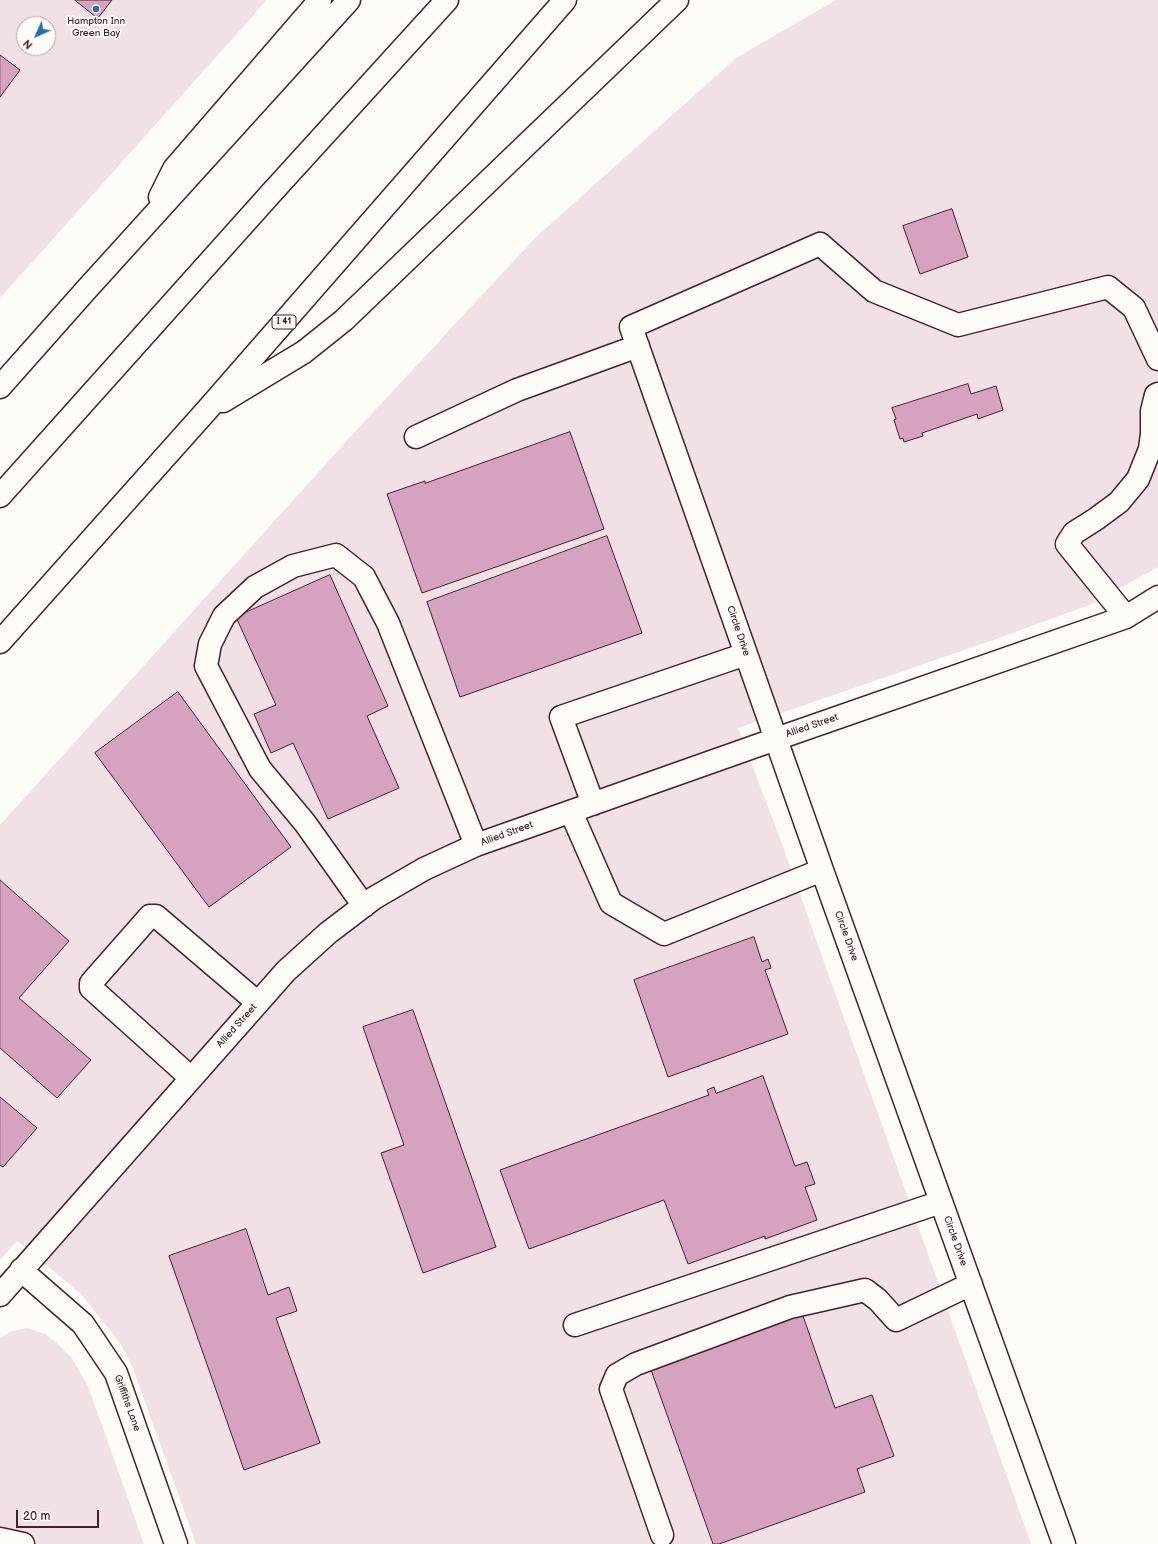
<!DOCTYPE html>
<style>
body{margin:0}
#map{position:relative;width:1158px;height:1544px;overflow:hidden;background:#fdfcf7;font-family:"Balsamiq Sans",sans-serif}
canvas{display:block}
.north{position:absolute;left:16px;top:16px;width:40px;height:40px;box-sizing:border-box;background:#fdfcf7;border:1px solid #b5a4a5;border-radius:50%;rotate:225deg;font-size:11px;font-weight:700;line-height:16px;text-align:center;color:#4a1f2b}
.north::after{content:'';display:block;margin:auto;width:14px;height:18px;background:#1f6fb2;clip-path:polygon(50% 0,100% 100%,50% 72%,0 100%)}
.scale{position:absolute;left:16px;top:1510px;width:83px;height:18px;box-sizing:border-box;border:2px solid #4a1f2b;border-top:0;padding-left:5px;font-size:12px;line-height:14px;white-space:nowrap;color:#4a1f2b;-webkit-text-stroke:3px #fdfcf7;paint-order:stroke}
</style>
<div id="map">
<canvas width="1158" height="1544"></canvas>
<div class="north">N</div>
<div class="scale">20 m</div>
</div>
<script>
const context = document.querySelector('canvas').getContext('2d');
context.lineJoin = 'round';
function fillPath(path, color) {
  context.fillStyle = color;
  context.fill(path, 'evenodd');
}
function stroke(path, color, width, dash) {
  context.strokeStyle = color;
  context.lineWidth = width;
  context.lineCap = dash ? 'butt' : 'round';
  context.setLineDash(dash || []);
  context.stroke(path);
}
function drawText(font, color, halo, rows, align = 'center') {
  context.font = font + ' "Balsamiq Sans",sans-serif';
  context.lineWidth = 4;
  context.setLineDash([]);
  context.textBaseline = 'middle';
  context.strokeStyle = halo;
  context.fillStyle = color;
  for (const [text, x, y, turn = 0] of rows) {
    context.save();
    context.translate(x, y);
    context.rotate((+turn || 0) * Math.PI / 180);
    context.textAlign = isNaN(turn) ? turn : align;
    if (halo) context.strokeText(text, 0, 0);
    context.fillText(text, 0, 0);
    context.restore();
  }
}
fillPath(new Path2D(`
 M0,0H266L251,18L0,298ZM24,24H48V48H24Z
 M836,0H1158V567L1089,605L993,640L738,728L781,841L1031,1544H196L132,1366L120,1343L81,1294L17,1241L0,1260V825L352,435L535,238L736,58Z
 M26,1328L45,1334L58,1344L71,1357L88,1386L144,1544H0V1338L10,1332Z`), '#f1e1e6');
const building = new Path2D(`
 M75,0H112L98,18Z
 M0,55L20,70L0,97Z
 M952,209L968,257L920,274L903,226Z
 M968,384L971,394L996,386L1003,410L978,419L977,414L922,433L923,436L904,442L903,438L900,439L894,420L896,419L892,408Z
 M570,432L604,529L422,593L387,494L425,481V483Z
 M607,536L642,633L460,697L427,602Z
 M330,575L388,706L367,716L399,788L328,819L293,743L271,753L254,714L276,705L236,617Z
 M178,692L291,847L209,907L95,753Z
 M0,880L69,941L19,998L91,1060L57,1098L0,1048Z
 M754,937L762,962L768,959L771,968L765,970L788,1034L668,1077L634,980Z
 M413,1010L496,1247L423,1273L381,1153L404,1145L363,1027Z
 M763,1076L795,1166L807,1162L815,1184L805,1187L817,1220L765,1239V1236L688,1264L664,1200L529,1249L500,1170L709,1095L707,1090L714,1087L716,1093Z
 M0,1097L37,1128L3,1167L0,1165Z
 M246,1229L268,1295L289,1287L297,1311L276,1318L320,1443L244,1470L169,1256Z
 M802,1313L835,1408L872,1395L894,1456L857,1469L865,1492L719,1544H713L650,1367Z`);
fillPath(building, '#d5a3bf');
stroke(building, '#4a1f2b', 1);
const minor = new Path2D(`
 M416,437L517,390L638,346
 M1126,617L1067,544L1074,533L1096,519L1119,502L1138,479L1150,449L1152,434V411L1156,395L1158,394
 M593,804L561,717L746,654
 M571,812L611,903L664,934L822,870
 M364,906L305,823L260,769L206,666L210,644L224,616L255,587L293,566L336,555L364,577L388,623L476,845
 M191,1078L91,988V983L150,916H156L258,1003
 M21,1270L83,1324L116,1373L176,1544
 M0,1295L286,971L328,933L374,898L424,869L476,845L776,739L1126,617L1158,597
 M575,1325L941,1202
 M662,1535L611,1389L617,1375L636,1364L790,1307L865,1290L878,1300L896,1320L971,1284
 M0,1539L23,1544
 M1064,1544L822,870L631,327L820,244L874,291L958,325L1108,287L1134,308L1158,359`);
const highway = new Path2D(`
 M160,197L174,169L320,0
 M0,387L86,290L349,0
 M223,401L304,352L344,320L677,0
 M0,496L274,190L447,0
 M0,642L207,410L565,0`);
stroke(minor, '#4a1f2b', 25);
stroke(highway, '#4a1f2b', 25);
stroke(minor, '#fdfcf7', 22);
stroke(highway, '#fdfcf7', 22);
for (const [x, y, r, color] of [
 [96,9,4,"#1f6fb2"]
]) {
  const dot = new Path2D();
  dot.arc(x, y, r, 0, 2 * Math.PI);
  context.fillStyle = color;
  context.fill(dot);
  stroke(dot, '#fdfcf7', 1.5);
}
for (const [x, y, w] of [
 [284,322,24]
]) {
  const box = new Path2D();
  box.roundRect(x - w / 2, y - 7, w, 14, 3);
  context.fillStyle = '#fdfcf7';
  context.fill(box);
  stroke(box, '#4a1f2b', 1);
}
drawText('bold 9px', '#4a1f2b', null, [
 ["I 41",284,322]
]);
drawText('10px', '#4a1f2b', '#fdfcf7', [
 ["Hampton Inn",96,21],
 ["Green Bay",96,33]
]);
drawText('10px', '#4a1f2b', '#fdfcf7', [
 ["Circle Drive",738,631,71],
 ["Allied Street",812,726,-19],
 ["Allied Street",507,834,-20],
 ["Circle Drive",846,936,70],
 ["Allied Street",237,1026,-48],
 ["Circle Drive",955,1241,70],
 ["Griffiths Lane",127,1403,70]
]);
</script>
